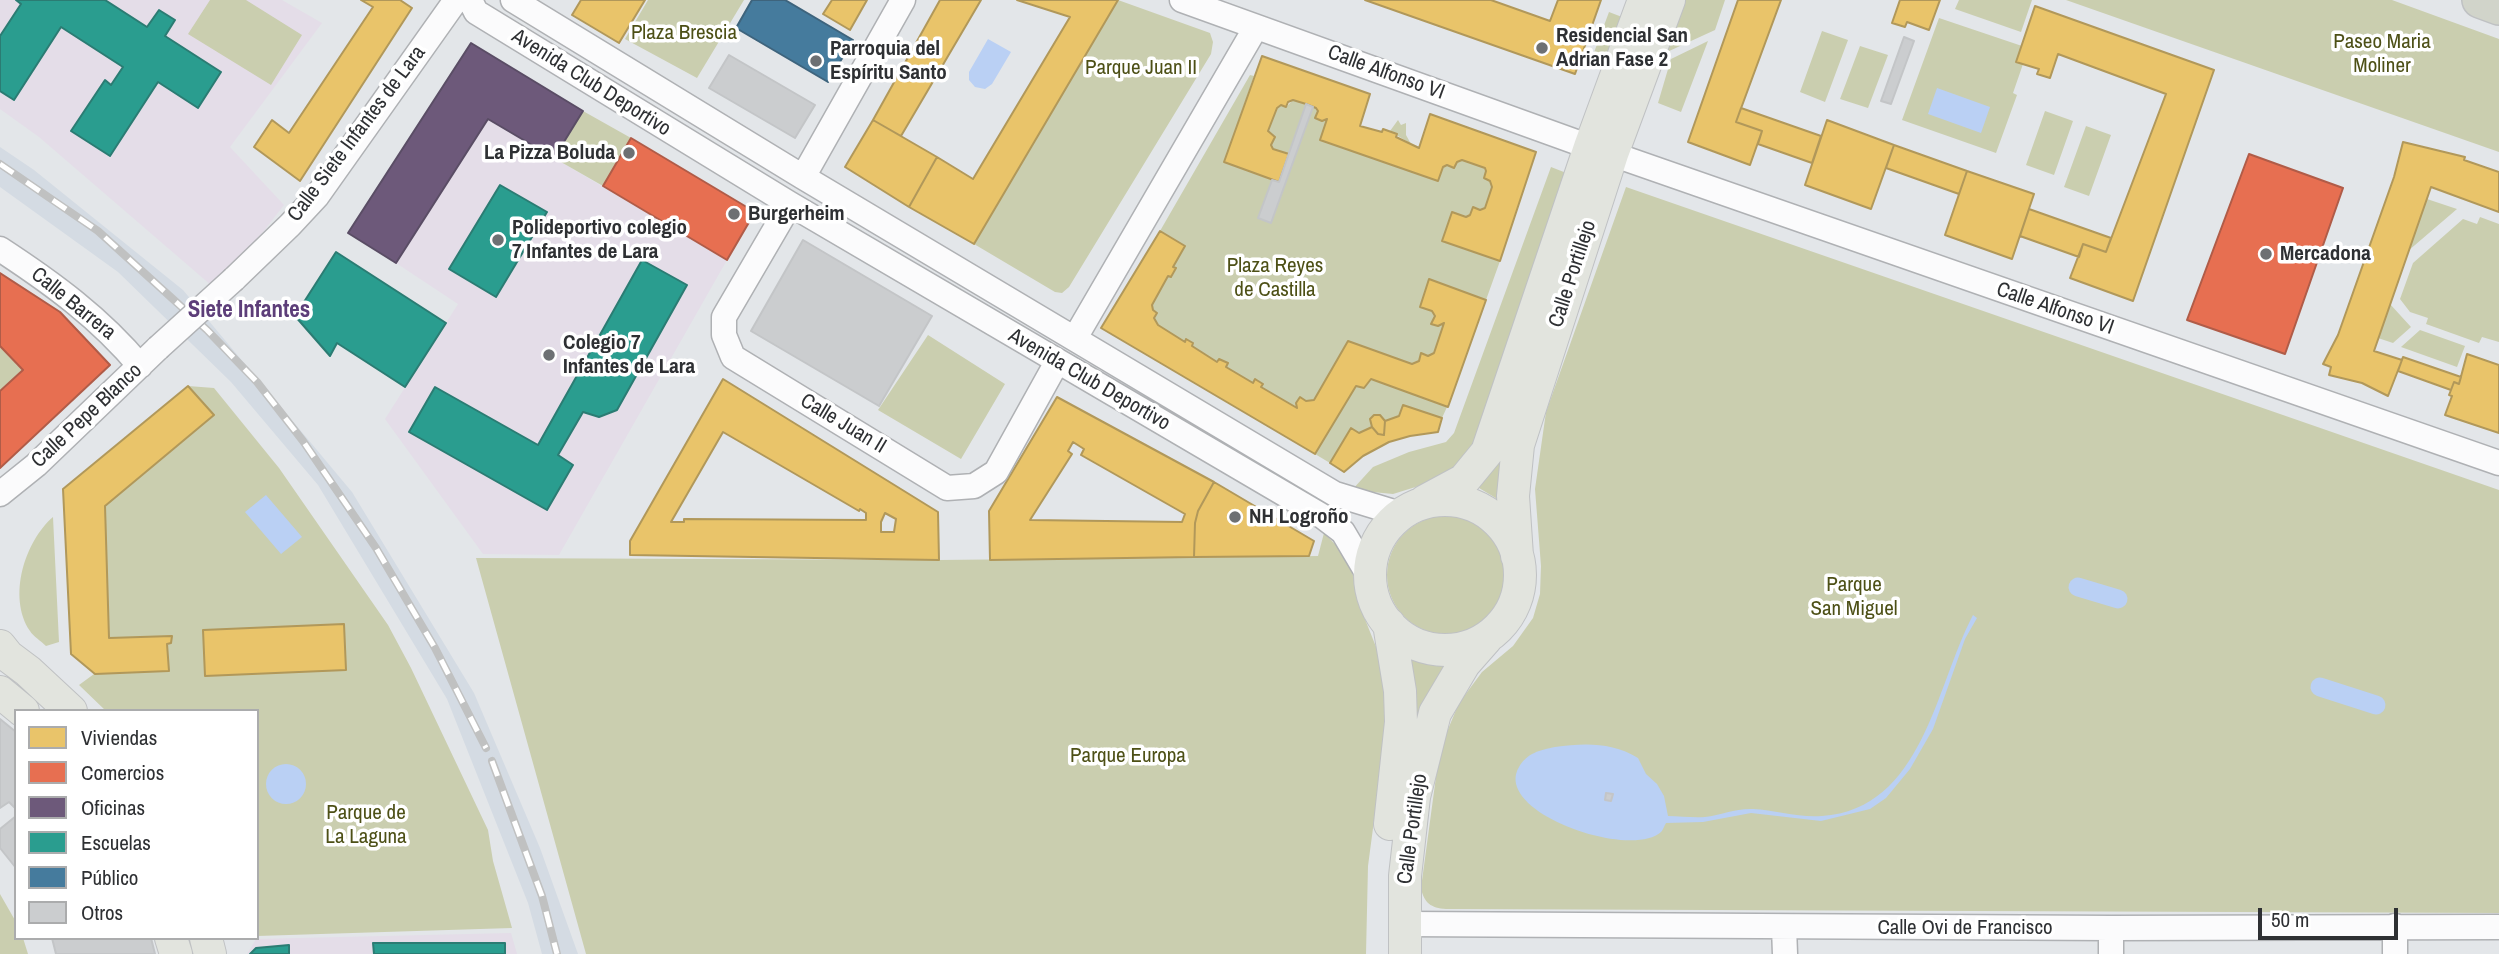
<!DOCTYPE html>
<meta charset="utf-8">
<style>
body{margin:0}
#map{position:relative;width:2499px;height:954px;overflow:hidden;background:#e3e6e9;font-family:"Archivo Narrow",sans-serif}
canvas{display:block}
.legend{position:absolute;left:14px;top:709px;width:245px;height:231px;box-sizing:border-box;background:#fff;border:2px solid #abacad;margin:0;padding:9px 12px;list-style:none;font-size:21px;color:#2e3033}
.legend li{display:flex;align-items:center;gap:14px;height:35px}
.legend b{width:35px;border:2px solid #abacad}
.scale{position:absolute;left:2258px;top:908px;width:140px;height:32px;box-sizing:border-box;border:4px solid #2e3033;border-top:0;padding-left:9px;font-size:21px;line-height:24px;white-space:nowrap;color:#2e3033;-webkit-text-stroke:5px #fff;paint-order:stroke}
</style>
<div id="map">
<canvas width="2499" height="954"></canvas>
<ul class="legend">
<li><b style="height:19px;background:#e9c46a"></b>Viviendas</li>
<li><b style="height:19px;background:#e76f51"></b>Comercios</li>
<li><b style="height:19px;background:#6d597a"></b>Oficinas</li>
<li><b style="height:19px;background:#2a9d8f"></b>Escuelas</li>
<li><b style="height:19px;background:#457b9d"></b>Público</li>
<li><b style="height:19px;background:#cbcdcf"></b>Otros</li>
</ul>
<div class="scale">50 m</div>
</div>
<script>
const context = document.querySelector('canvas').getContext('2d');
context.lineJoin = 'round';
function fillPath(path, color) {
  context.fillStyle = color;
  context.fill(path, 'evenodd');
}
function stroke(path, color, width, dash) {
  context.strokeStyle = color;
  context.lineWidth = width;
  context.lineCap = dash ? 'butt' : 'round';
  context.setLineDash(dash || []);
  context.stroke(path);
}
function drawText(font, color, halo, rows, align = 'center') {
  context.font = font + ' "Archivo Narrow",sans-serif';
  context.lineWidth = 7;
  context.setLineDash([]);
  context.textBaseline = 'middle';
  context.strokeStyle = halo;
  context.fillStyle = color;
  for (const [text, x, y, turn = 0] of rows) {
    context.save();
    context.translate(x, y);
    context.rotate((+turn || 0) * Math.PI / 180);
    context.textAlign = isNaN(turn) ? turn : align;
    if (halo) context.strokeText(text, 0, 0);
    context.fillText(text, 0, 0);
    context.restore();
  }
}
fillPath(new Path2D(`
 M0,147L34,170L183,290L352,492L474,693L540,848L578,954H542L528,903L447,699L318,485L231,382L118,272L0,187Z`), '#d4dbe3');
fillPath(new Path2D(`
 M0,0H282L322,23L230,147L284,205L263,232L212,286L39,137L0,109Z
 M488,119L727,260L559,555L483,554L385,419L458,304L396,263Z
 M511,933L517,954H247L256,939Z`), '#e4dde8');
fillPath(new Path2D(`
 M210,0H246L302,35L271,85L188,34Z
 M648,0H744L697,78L625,39Z
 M1118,0L1210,33L1213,42L1211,54L1069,287L1062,293L1055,292L974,244Z
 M1685,0H1725L1715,30L1667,52Z
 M1959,0H2032L2021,32L1955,9Z
 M2066,0H2392L2499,39V152Z
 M1609,12L1622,17L1602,70L1589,66Z
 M1939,18L2022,46L2016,61L2023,64L2013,93L2017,95L1996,153L1902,120Z
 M1822,31L1848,40L1825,102L1800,92Z
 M1708,41L1681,112L1658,103L1671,59Z
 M1860,46L1888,55L1868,108L1840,99Z
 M1250,75L1254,76L1224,162L1279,182L1271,145L1275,138L1268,131L1277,108L1281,105L1286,107L1293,100L1316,108L1318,111L1315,118L1322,121L1327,119L1321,140L1437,181L1443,167L1447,165L1454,168L1457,162L1462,160L1485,168L1486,171L1484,178L1490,181L1492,187L1485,208L1480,210L1473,208L1470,215L1442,241L1500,261L1486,300L1429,279L1420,306L1432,311L1435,316L1431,324L1444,323L1434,353L1428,356L1421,353L1419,361L1412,364L1348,342L1314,400L1306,401L1300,398L1296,403L1297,408L1261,387L1263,384L1256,379L1253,383L1226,367L1227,363L1219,359L1217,362L1192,346L1193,343L1187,339L1185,342L1158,325L1154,318L1157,313L1153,310L1152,305L1168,276L1172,277L1176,269L1173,267L1185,246L1160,231Z
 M583,111L631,138L603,186L554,158Z
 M2045,111L2073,121L2054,175L2026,165Z
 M1398,120L1401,125L1406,123V135L1411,144L1390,131Z
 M2086,126L2111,135L2089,196L2064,187Z
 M1551,167L1574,176L1480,437L1454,467L1422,485L1393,494L1352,490L1373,467L1409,452L1446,442L1454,433Z
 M1626,187L2499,490V913L1446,909C1431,908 1424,903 1421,888L1438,762L1446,734L1459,703L1482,672L1513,646L1533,618L1540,594L1541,566L1535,489L1546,412Z
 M2427,199L2457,209L2408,251Z
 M2480,217L2499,224V342L2482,337L2479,343L2426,324L2428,318L2410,312L2400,299L2413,263L2463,219L2477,224Z
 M2390,304L2411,327L2393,343L2378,338Z
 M2420,330L2465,346L2457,367L2401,347Z
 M928,335L1005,384L961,459L878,410Z
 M0,346L23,370L0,391Z
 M1371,379L1447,407L1442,418L1403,405L1399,416L1385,421L1380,415H1374L1370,419L1372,427L1359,433L1351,428L1330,463L1315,454L1356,386L1364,388Z
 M188,386L214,388L279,468L388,625L411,668L488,830L493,861L512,928L257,936V711H106L79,685L94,674L71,654L63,489Z
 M1515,416L1504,503L1474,485Z
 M1387 575a59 59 0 1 1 118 0a59 59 0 1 1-118 0Z
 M53,517L59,642L46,646C41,641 33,636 30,631C7,597 25,541 53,517Z
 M1324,533L1339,548L1349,565L1354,578L1357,599L1380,657L1391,692L1368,866L1366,954H586L476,558L939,560L1318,556Z
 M1408,655L1448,664L1414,734Z
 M0,894L16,922V938H23L28,954H0Z`), '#caceaf');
fillPath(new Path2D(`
 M988,39L1011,52L992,84L985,89L975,87L969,80V72Z
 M1937,88L1990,107L1981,133L1928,114Z
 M266,495L302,537L281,554L245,512Z
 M1973,615L1977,618L1965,639L1933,729L1910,769L1886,798L1870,809L1821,821L1751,813L1703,822L1666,823C1664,826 1663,830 1661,832C1630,860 1492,812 1519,767C1527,753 1540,750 1555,747C1584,743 1612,742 1638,758L1646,774L1657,784L1664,796L1668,816C1680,816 1693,818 1705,817C1721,815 1737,808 1753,809C1775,810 1799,818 1822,816C1923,809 1935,687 1973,615Z
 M266 784a20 20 0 1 1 40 0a20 20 0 1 1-40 0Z`), '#bad0f4');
const homes = new Path2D(`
 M361,0H400L412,8L300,181L254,147L272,120L289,133L373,7Z
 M581,0H645L619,43L572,15Z
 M832,0H867L850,30L823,14Z
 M940,0H981L901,136L873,120Z
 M1017,0H1118L974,244L909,207L937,157L973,179L1070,17Z
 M1365,0H1491L1550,21L1558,0H1601L1575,74Z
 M1738,0H1781L1736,122L1762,131L1750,165L1688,142Z
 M1900,0H1940L1929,30L1907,22L1905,27L1892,23Z
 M2035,6L2214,70L2133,301L2070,278L2083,244L2106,252L2166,94L2058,54L2050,78L2037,74L2039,69L2016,62Z
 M1262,56L1370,94L1360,126L1382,132L1383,129L1397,134L1396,137L1419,148L1430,114L1536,152L1500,261L1442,241L1452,212L1466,217L1470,215L1473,207L1480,210L1485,208L1492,187L1490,181L1484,178L1486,171L1485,168L1462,160L1457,162L1454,168L1447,165L1443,167L1438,181L1320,140L1327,119L1322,121L1315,118L1318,111L1316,108L1306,104L1293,100L1288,102L1286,107L1281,105L1277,108L1268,131L1275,137L1271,145L1273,149L1289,154L1279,182L1224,162Z
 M1741,108L1821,136L1812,163L1758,144L1762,131L1736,122Z
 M873,120L937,157L909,207L845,167Z
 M1827,120L1894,145L1871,209L1805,185Z
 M2403,142L2465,157L2464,160L2499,172V212L2431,187L2374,351L2402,360L2388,396L2362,383L2329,375L2331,367L2323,364L2338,335L2394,177Z
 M1894,145L1967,171L1959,194L1886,168Z
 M1967,171L2034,194L2012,259L1945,235Z
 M2029,209L2111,238L2106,252L2083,244L2079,257L2020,236Z
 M1160,231L1185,246L1173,267L1176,268L1171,277L1168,276L1152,305L1153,310L1157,313L1154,318L1158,325L1185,342L1186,339L1193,343L1192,346L1217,362L1219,359L1228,363L1226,367L1253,383L1255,379L1263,384L1261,387L1297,408L1296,403L1300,397L1306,401L1314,400L1348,341L1412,364L1419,361L1421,353L1428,356L1434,353L1444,323L1438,326L1431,324L1435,316L1432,311L1420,307L1429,279L1486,300L1448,407L1371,379L1364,388L1356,386L1315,454L1101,328Z
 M2467,354L2499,365V433L2445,415L2452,396L2449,395L2451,390L2454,382L2459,384Z
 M2403,357L2461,377L2459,384L2454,382L2451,390L2398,371Z
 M723,379L938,512L939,560L630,555V541ZM723,432L859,511L860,509L866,513V520L684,519V522H671ZM885,513L896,519L894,532H881V522Z
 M188,386L214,415L105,506L109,638L172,636L171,643L167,644L169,671L95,674L71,654L63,489Z
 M1057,397L1214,482L1198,511L1195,523L1194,557L990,560L989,511ZM1073,442L1084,449L1081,455L1185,514L1182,522L1030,520L1072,454L1068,451Z
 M1403,405L1442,418L1438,432L1410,436L1389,442L1363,456L1344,472L1330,463L1351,428L1359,433L1372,427L1378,434L1384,435L1385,421L1399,416Z
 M1374,415H1380L1385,421L1384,435L1378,434L1372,427L1370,419Z
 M1214,482L1314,541L1309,556L1194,557L1195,523L1198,511Z
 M344,624L346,670L205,676L203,630Z`);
fillPath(homes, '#e9c46a');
stroke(homes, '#b1985a', 2);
const shops = new Path2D(`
 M631,138L755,212L727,260L603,186Z
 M2249,154L2343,188L2285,354L2187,320Z
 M0,273L60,312L110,365L0,468V391L23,370L0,346Z`);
fillPath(shops, '#e76f51');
stroke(shops, '#b05c48', 2);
const offices = new Path2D(`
 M471,43L583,111L554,158L488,119L396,263L348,233Z`);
fillPath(offices, '#6d597a');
stroke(offices, '#5a4d65', 2);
const schools = new Path2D(`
 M16,0H105L147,27L159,10L175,20L165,36L221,72L198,108L158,82L110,156L71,131L105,80L111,85L123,67L61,27L14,100L0,91V36L21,4Z
 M500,185L547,212L496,297L449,269Z
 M336,252L446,323L405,387L337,343L330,356L295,316Z
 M642,260L687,285L617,410L599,417L583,412L558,455L573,465L547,510L409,432L435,387L538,445Z
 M373,943H505V954H374Z
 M289,945V954H250L256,948Z`);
fillPath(schools, '#2a9d8f');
stroke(schools, '#2b7c73', 2);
const public = new Path2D(`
 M752,0H785L853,40L828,82L736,28Z`);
fillPath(public, '#457b9d');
stroke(public, '#3e647d', 2);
stroke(new Path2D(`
 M2078,587L2118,599
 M2320,687L2376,705`), '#bad0f4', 19);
const building = new Path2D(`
 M1904,37L1914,41L1891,104L1881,101Z
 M729,55L815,105L795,138L709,88Z
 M1306,104L1313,107L1271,223L1258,218L1272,180L1279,182Z
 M803,240L932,316L879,406L751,331Z
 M0,719L16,732V809L9,802L0,808Z
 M1606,793L1613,794L1611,801L1605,800Z
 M16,816V868L0,848V829Z
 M52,938H151L155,954H56Z`);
fillPath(building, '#cbcdcf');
stroke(building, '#c3c5c7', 2);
const minor = new Path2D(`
 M470,0L476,12L790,204L1322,516L1343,532L1369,576
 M513,0L803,177L1335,494L1400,514
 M1182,0L1590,147
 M1612,154L2499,463
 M803,177L903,0
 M790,204L724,317V335L733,357L947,488L974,486L996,472L1057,362
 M0,249C52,283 100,318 140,366
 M234,279L290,225L317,196L456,0
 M1075,338L1256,27
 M0,494L36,465L158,348
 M1405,924L2111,928L2499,927
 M1784,927L1785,954
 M2111,954V928
 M2395,954V926`);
const major = new Path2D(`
 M1370 575a75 75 0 1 1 150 0a75 75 0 1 1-150 0Z
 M1425,501L1464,480L1487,452L1590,147L1644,0
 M1517,556L1513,496L1518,445L1612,154L1669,0
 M1389,624L1400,691L1401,722L1390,824
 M0,646L8,656L28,671L71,711
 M0,692L23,711
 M171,938L176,954
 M206,938L210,954
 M1405,954V876L1414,797L1435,713L1464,664L1486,639`);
const highway = new Path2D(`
 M2480,0L2499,7`);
stroke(minor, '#afb1b4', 27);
stroke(major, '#bfc1c3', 34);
stroke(highway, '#bfc1c3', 38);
stroke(minor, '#fbfbfc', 24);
stroke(major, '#e2e4de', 32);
stroke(highway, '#d1d4ca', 35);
const rail = new Path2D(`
 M0,164L98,231L207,330L257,382L303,441L376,548L435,648L486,748
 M492,761L542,896L557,954`);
stroke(rail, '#c0c1c1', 8);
stroke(rail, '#fff', 5, [16]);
const minorBridge = new Path2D(`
 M158,348L234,279`);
stroke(minorBridge, '#afb1b4', 27, []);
stroke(minorBridge, '#fbfbfc', 24);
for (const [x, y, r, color] of [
 [1542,48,7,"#6d7073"],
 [816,61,7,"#6d7073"],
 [629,153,7,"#6d7073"],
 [734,214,7,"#6d7073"],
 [498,240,7,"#6d7073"],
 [2266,254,7,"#6d7073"],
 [549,355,7,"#6d7073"],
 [1235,517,7,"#6d7073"]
]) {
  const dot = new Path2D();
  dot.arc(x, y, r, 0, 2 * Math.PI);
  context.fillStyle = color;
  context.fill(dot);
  stroke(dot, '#fff', 2.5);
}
drawText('21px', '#4d5016', '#fff', [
 ["Plaza Brescia",684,33],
 ["Paseo Maria",2382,42],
 ["Moliner",2382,66],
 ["Parque Juan II",1141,68],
 ["Plaza Reyes",1275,266],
 ["de Castilla",1275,290],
 ["Parque",1854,585],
 ["San Miguel",1854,609],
 ["Parque Europa",1128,756],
 ["Parque de",366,813],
 ["La Laguna",366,837]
]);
drawText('bold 21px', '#2e3033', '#fff', [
 ["Residencial San",1556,36],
 ["Adrian Fase 2",1556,60],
 ["Parroquia del",830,49],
 ["Espíritu Santo",830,73],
 ["La Pizza Boluda",615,153,"right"],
 ["Burgerheim",748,214],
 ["Polideportivo colegio",512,228],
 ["7 Infantes de Lara",512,252],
 ["Mercadona",2280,254],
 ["Colegio 7",563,343],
 ["Infantes de Lara",563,367],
 ["NH Logroño",1249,517]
], 'left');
drawText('21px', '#2e3033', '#fff', [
 ["Calle Alfonso VI",1386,73,20],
 ["Avenida Club Deportivo",591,83,32],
 ["Calle Siete Infantes de Lara",357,134,-53],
 ["Calle Portillejo",1573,274,-72],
 ["Calle Barrera",73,304,39],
 ["Calle Alfonso VI",2055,309,19],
 ["Avenida Club Deportivo",1089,380,30],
 ["Calle Pepe Blanco",87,416,-43],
 ["Calle Juan II",843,424,31],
 ["Calle Portillejo",1413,829,-82],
 ["Calle Ovi de Francisco",1965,928]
]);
drawText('bold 23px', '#5d3e79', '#fff', [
 ["Siete Infantes",249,311]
]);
</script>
